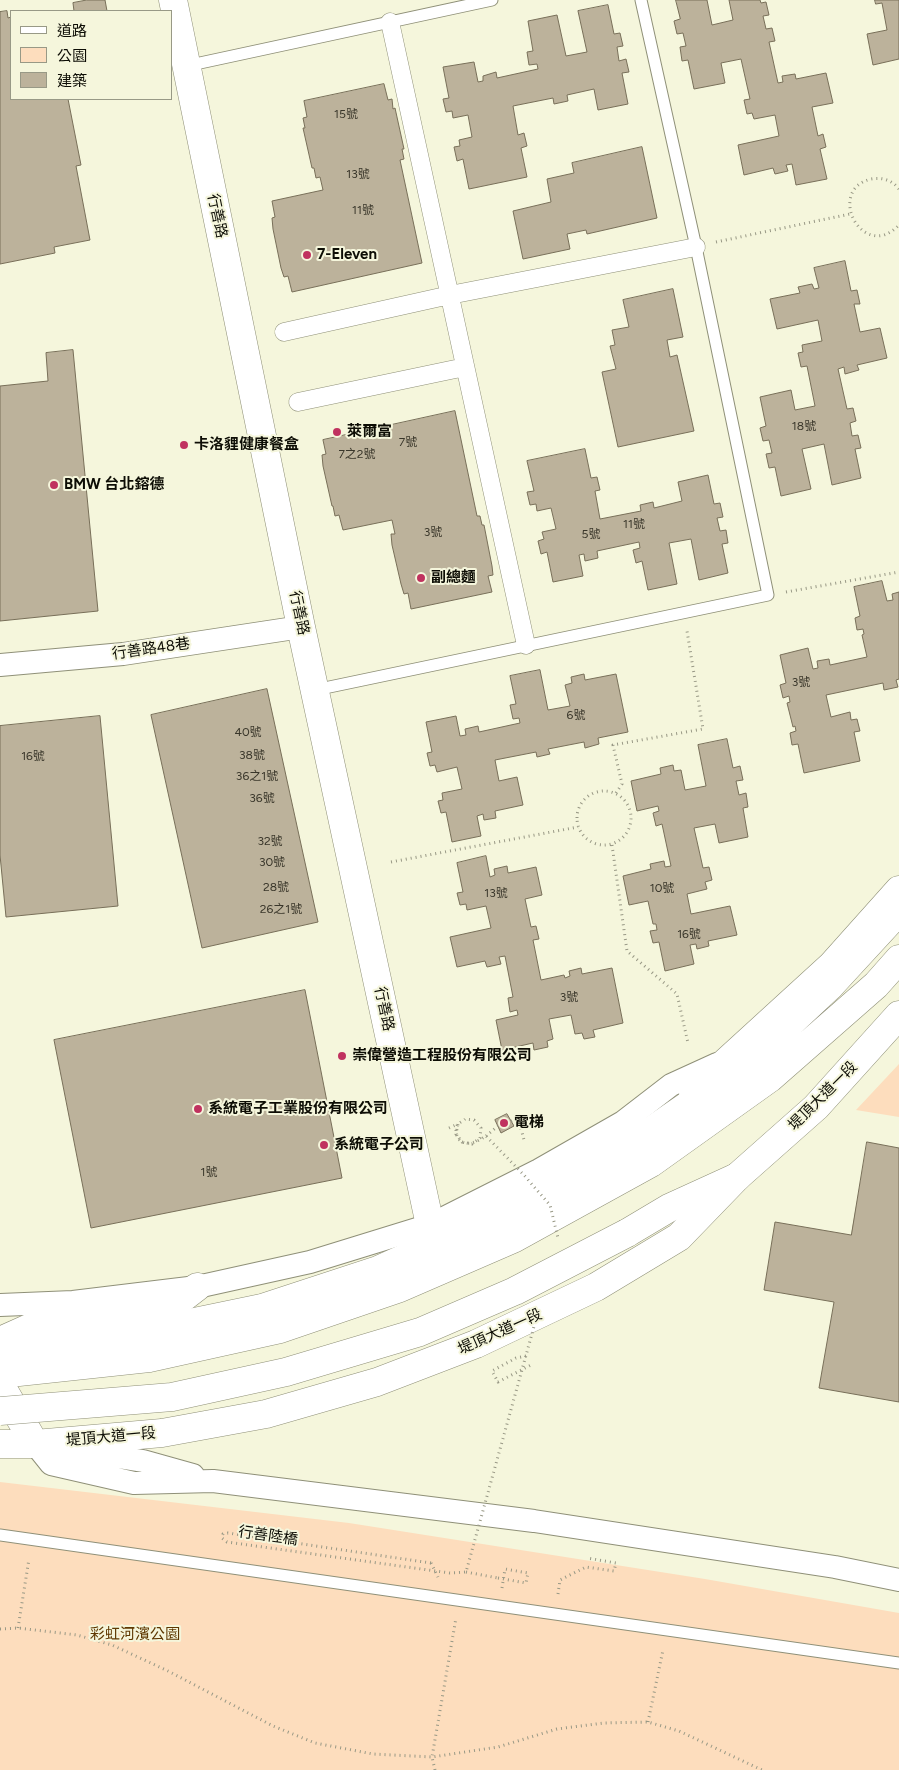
<!DOCTYPE html>
<meta charset="utf-8">
<style>
body{margin:0}
#map{position:relative;width:899px;height:1770px;overflow:hidden;background:#f5f6dc;font-family:Figtree,"Noto Sans TC",sans-serif}
canvas{display:block}
.legend{position:absolute;left:10px;top:10px;width:162px;height:90px;box-sizing:border-box;background:#f5f6dc;border:1px solid #989986;margin:0;padding:6px 9px;list-style:none;font-size:15px;color:#0d0d05}
.legend li{display:flex;align-items:center;gap:10px;height:25px}
.legend b{width:25px;border:1px solid #989986}
</style>
<div id="map">
<canvas width="899" height="1770"></canvas>
<ul class="legend">
<li><b style="height:6px;background:#fff"></b>道路</li>
<li><b style="height:14px;background:#fdddbd"></b>公園</li>
<li><b style="height:14px;background:#bcb29b"></b>建築</li>
</ul>
</div>
<script>
const context = document.querySelector('canvas').getContext('2d');
context.lineJoin = 'round';
function fillPath(path, color) {
  context.fillStyle = color;
  context.fill(path, 'evenodd');
}
function stroke(path, color, width, dash) {
  context.strokeStyle = color;
  context.lineWidth = width;
  context.lineCap = dash ? 'butt' : 'round';
  context.setLineDash(dash || []);
  context.stroke(path);
}
function drawText(font, color, halo, rows, align = 'center') {
  context.font = font + ' Figtree,"Noto Sans TC",sans-serif';
  context.lineWidth = 4;
  context.setLineDash([]);
  context.textBaseline = 'middle';
  context.strokeStyle = halo;
  context.fillStyle = color;
  for (const [text, x, y, turn = 0] of rows) {
    context.save();
    context.translate(x, y);
    context.rotate((+turn || 0) * Math.PI / 180);
    context.textAlign = isNaN(turn) ? turn : align;
    if (halo) context.strokeText(text, 0, 0);
    context.fillText(text, 0, 0);
    context.restore();
  }
}
fillPath(new Path2D(`
 M899,1064V1117L856,1110Z
 M0,1482L349,1523L705,1579L899,1613V1770H0Z`), '#fdddbd');
const building = new Path2D(`
 M87,0H105L107,11H74L73,3Z
 M676,0H707L712,25L733,20L729,0H760L761,3L766,2L769,15L763,16L766,29L772,28L775,41L769,42L778,83L783,82L782,76L795,74L796,79L826,73L833,103L812,107L818,136L823,134L826,147L820,149L827,179L796,185L792,164L786,165L788,171L775,174L773,168L744,175L738,145L779,136L775,115L754,119L752,113L747,114L744,100L750,99L741,59L721,63L725,83L694,89L688,60L682,61L680,47L686,46L683,33L677,34L674,21L680,19Z
 M875,0H899V59L873,65L867,34L887,30L882,3L876,4Z
 M608,5L614,34L620,33L623,46L617,47L619,61L626,59L629,72L622,73L628,104L598,110L594,89L567,95L568,101L554,104L553,98L513,106L518,135L524,133L527,146L521,148L527,177L469,189L463,159L457,161L454,147L460,146L459,140L472,137L468,115L453,118L452,111L446,112L443,99L449,98L443,67L474,62L478,82L483,81V76L496,72L497,78L538,69L537,64L529,65L527,52L533,51L528,21L557,15L566,56L587,52L578,11Z
 M7,11L8,18L11,17V99H68L81,165L76,166L90,240L54,247L55,253L0,264V12Z
 M384,84L388,100L392,99L393,109L395,108L404,149H402L404,159L400,160L422,263L292,292L288,276L284,277L281,268L273,229L272,218L275,217L272,201L323,190L320,177L316,178L314,168H312L303,128H305L303,118L307,117L304,101Z
 M642,147L657,218L587,234L586,230L567,234L570,249L523,259L513,211L551,202L547,179L574,173L572,163Z
 M845,261L851,291L857,290L860,304H854L860,332L880,328L887,358L857,365L859,370L845,374L844,367L838,369L847,409L853,408L856,421L850,423L852,436L858,435L861,448L855,449L861,478L832,485L824,444L802,449L811,489L781,496L775,467L769,468L766,454L772,453L769,440L763,441L760,428L766,426L760,397L791,390L795,410L815,406L807,366L801,367L798,353L803,352L802,345L822,341L818,320L777,329L770,299L800,293L798,287L812,284L814,289L819,288L814,268Z
 M673,289L683,337L667,340L670,357L677,355L694,431L618,447L602,372L616,369L610,346L615,345L612,330L629,327L623,300Z
 M73,350L98,611L0,621V386L48,381L46,353Z
 M455,411L477,516H480L482,525H484L492,566L493,575L488,576L492,592L411,609L408,593L404,594L401,584L392,545L391,534H395L392,520L343,530L339,515L335,516L333,506H332L323,466L322,455L326,454L323,440Z
 M585,449L591,478L597,477L600,490L595,491L600,519L641,511L640,505L653,502L654,508L682,501L678,482L708,475L714,504L720,503L723,517L717,518L720,531L726,530L728,543L722,544L728,573L699,580L691,539L669,543L677,584L648,590L642,561L636,563L633,550L640,548L639,542L597,551L598,558L585,561L584,554L579,555L583,576L553,582L547,552L541,554L538,541L544,539L542,532L556,529L551,508L537,511L536,504L530,505L527,492L534,491L527,461Z
 M882,581L887,601L893,600L892,594L899,592V679L896,680L898,687L884,690L883,683L826,695L831,717L850,712L851,720L857,719L860,731L854,732L860,761L804,773L798,744L792,745L790,733L796,731L795,726L793,727L787,703L790,702L789,696L783,698L780,685L786,683L780,655L808,648L813,669L818,668L817,661L829,659L830,665L867,657L862,635L864,634L863,629L857,630L855,618L860,616L854,587Z
 M540,670L548,710L570,706L565,685L572,683L571,677L584,674L585,680L616,674L628,732L598,738L599,744L585,748L584,742L548,749L550,754L537,757L536,752L495,760L499,781L517,777L523,805L495,811L496,818L484,820L483,814L477,816L481,836L452,842L446,812L441,813L438,801L443,800L442,793L462,789L457,767L437,772L435,765L430,766L427,753L432,752L426,722L456,716L460,736L466,735L465,729L478,726L479,732L520,723L519,718L513,719L510,705L516,704L510,676Z
 M267,689L318,922L202,948L151,715Z
 M100,716L118,906L6,917L0,855V726Z
 M727,739L733,768L740,766L743,780L736,781L739,795L746,793L748,807L743,808L748,837L719,843L715,824L694,828L703,868L709,867L712,880L705,882L707,889L687,894L691,914L730,906L737,935L708,941L709,946L697,949L696,944L690,945L694,964L665,971L659,942L653,943L650,931L657,930L656,924H653L648,901L629,905L623,876L651,869L650,864L664,861L665,867L671,866L662,824L656,826L653,813L659,811L658,806L637,811L631,781L661,774L660,768L673,765L674,771L681,770L685,790L706,786L698,745Z
 M486,856L490,877L495,875L494,869L507,866L508,873L536,867L542,895L525,899L531,927L536,926L539,939L533,940L541,980L564,975L565,978L570,976L569,971L581,968L582,974L612,968L623,1023L593,1030L595,1037L584,1039L582,1033L575,1034L571,1015L549,1019L553,1039L547,1041L548,1047L534,1050L533,1043L502,1050L496,1020L518,1015L517,1010L510,1012L508,998L513,997L505,956L499,957L501,964L487,967L485,961L457,967L450,937L491,928L486,906L467,910L466,904L460,905L457,893L463,892L457,863Z
 M305,990L342,1178L91,1228L54,1040Z
 M507,1114L514,1126L501,1133L495,1120Z
 M867,1142L899,1148V1402L819,1388L834,1302L764,1290L775,1222L851,1235Z`);
fillPath(building, '#bcb29b');
stroke(building, '#786f59', 1);
const service = new Path2D(`
 M186,66L492,0
 M315,690L768,595L696,247L641,0
 M0,1535L899,1663`);
const pedestrian = new Path2D(`
 M390,22L526,645
 M284,332L450,295L696,247
 M298,402L465,367`);
const minor = new Path2D(`
 M0,665L123,654L301,627
 M0,1305L73,1302L197,1287L310,1262L430,1225L539,1170L623,1122L671,1085L717,1064
 M35,1444L51,1464L134,1483L213,1481L534,1521L835,1567L899,1580
 M68,1449L143,1461L193,1475`);
const tertiary = new Path2D(`
 M173,0L301,627L430,1225`);
const secondary = new Path2D(`
 M693,1092L832,965L899,890
 M0,1341L38,1324L171,1307L197,1287
 M0,1384L35,1444
 M0,1444H35L162,1433L266,1414L377,1382L476,1344L596,1287L679,1237L737,1177L816,1107L899,1015`);
const trunk = new Path2D(`
 M627,1233L669,1208L737,1177
 M0,1351L132,1335L262,1308L378,1270L514,1209L632,1144L742,1068L830,986L899,911
 M0,1374L149,1358L280,1329L400,1288L513,1239L651,1163L770,1078L876,985L899,959`);
stroke(service, '#8f9078', 13);
stroke(pedestrian, '#8f9078', 19);
stroke(minor, '#8f9078', 24);
stroke(tertiary, '#8f9078', 29);
stroke(secondary, '#8f9078', 29);
stroke(trunk, '#8f9078', 29);
stroke(new Path2D(`
 M899,189C892,180 882,177 871,179C825,190 863,263 899,225
 M716,242L850,214
 M786,592L899,572
 M577 818a27 27 0 1 1 54 0a27 27 0 1 1-54 0Z
 M616,793L622,784L613,745L703,729L687,631
 M612,845L627,951L677,994L688,1043
 M391,862L578,827
 M511,1121L518,1117L524,1140
 M449,1128L458,1124L456,1134L462,1142L472,1144L480,1138L481,1128L474,1120L465,1119
 M486,1136L498,1126
 M526,1356L516,1358L492,1371L498,1382L533,1364
 M431,1563L438,1577
 M466,1572L498,1578
 M502,1588L505,1569
 M558,1594L560,1580L586,1567L614,1571L616,1563L587,1558
 M18,1628L29,1559
 M0,1629L18,1628L77,1635L112,1645L168,1671L273,1726L315,1743L373,1754L432,1757L498,1747L557,1729L604,1723L648,1722L679,1731L762,1770
 M648,1722L663,1650
 M435,1770L432,1757L456,1618`), '#989885', 3, [1, 4]);
stroke(service, '#fff', 11);
stroke(pedestrian, '#fff', 18);
stroke(minor, '#fff', 22);
stroke(tertiary, '#fff', 28);
stroke(secondary, '#fff', 28);
stroke(trunk, '#fff', 28);
const trunkBridge = new Path2D(`
 M0,1411L172,1397L286,1372L420,1332L515,1291L627,1233`);
stroke(trunkBridge, '#8f9078', 29, []);
stroke(new Path2D(`
 M465,1119C464,1120 458,1124 458,1124C453,1132 458,1143 467,1143C474,1144 481,1139 486,1136L523,1174L550,1205L558,1238
 M431,1563L228,1533L223,1534L222,1538L227,1542L450,1573L466,1572L538,1312
 M498,1578L526,1583L528,1573L505,1569`), '#989885', 3, [1, 4]);
stroke(trunkBridge, '#fff', 28);
for (const [x, y, r, color] of [
 [307,255,5,"#c0325f"],
 [337,432,5,"#c0325f"],
 [184,445,5,"#c0325f"],
 [54,485,5,"#c0325f"],
 [421,578,5,"#c0325f"],
 [342,1056,5,"#c0325f"],
 [198,1109,5,"#c0325f"],
 [504,1123,5,"#c0325f"],
 [324,1145,5,"#c0325f"]
]) {
  const dot = new Path2D();
  dot.arc(x, y, r, 0, 2 * Math.PI);
  context.fillStyle = color;
  context.fill(dot);
  stroke(dot, '#f5f6dc', 2);
}
drawText('12px', '#39362a', null, [
 ["15號",346,114],
 ["13號",358,174],
 ["11號",363,210],
 ["18號",804,426],
 ["7號",408,442],
 ["7之2號",357,454],
 ["11號",634,524],
 ["3號",433,532],
 ["5號",591,534],
 ["3號",801,682],
 ["6號",576,715],
 ["40號",248,732],
 ["38號",252,755],
 ["16號",33,756],
 ["36之1號",257,776],
 ["36號",262,798],
 ["32號",270,841],
 ["30號",272,862],
 ["28號",276,887],
 ["10號",662,888],
 ["13號",496,893],
 ["26之1號",281,909],
 ["16號",689,934],
 ["3號",569,997],
 ["1號",209,1172]
]);
drawText('15px', '#0d0d05', '#f5f6dc', [
 ["行善路",217,216,78],
 ["行善路",299,613,78],
 ["行善路48巷",151,649,-8],
 ["行善路",384,1009,78],
 ["堤頂大道一段",823,1096,-45],
 ["堤頂大道一段",500,1332,-24],
 ["堤頂大道一段",111,1437,-5],
 ["行善陸橋",268,1536,8]
]);
drawText('bold 15px', '#0d0d05', '#f5f6dc', [
 ["7-Eleven",317,255],
 ["萊爾富",347,432],
 ["卡洛貍健康餐盒",194,445],
 ["BMW 台北鎔德",64,485],
 ["副總麵",431,578],
 ["崇偉營造工程股份有限公司",352,1056],
 ["系統電子工業股份有限公司",208,1109],
 ["電梯",514,1123],
 ["系統電子公司",334,1145]
], 'left');
drawText('15px', '#5f3802', '#f5f6dc', [
 ["彩虹河濱公園",135,1635]
]);
</script>
